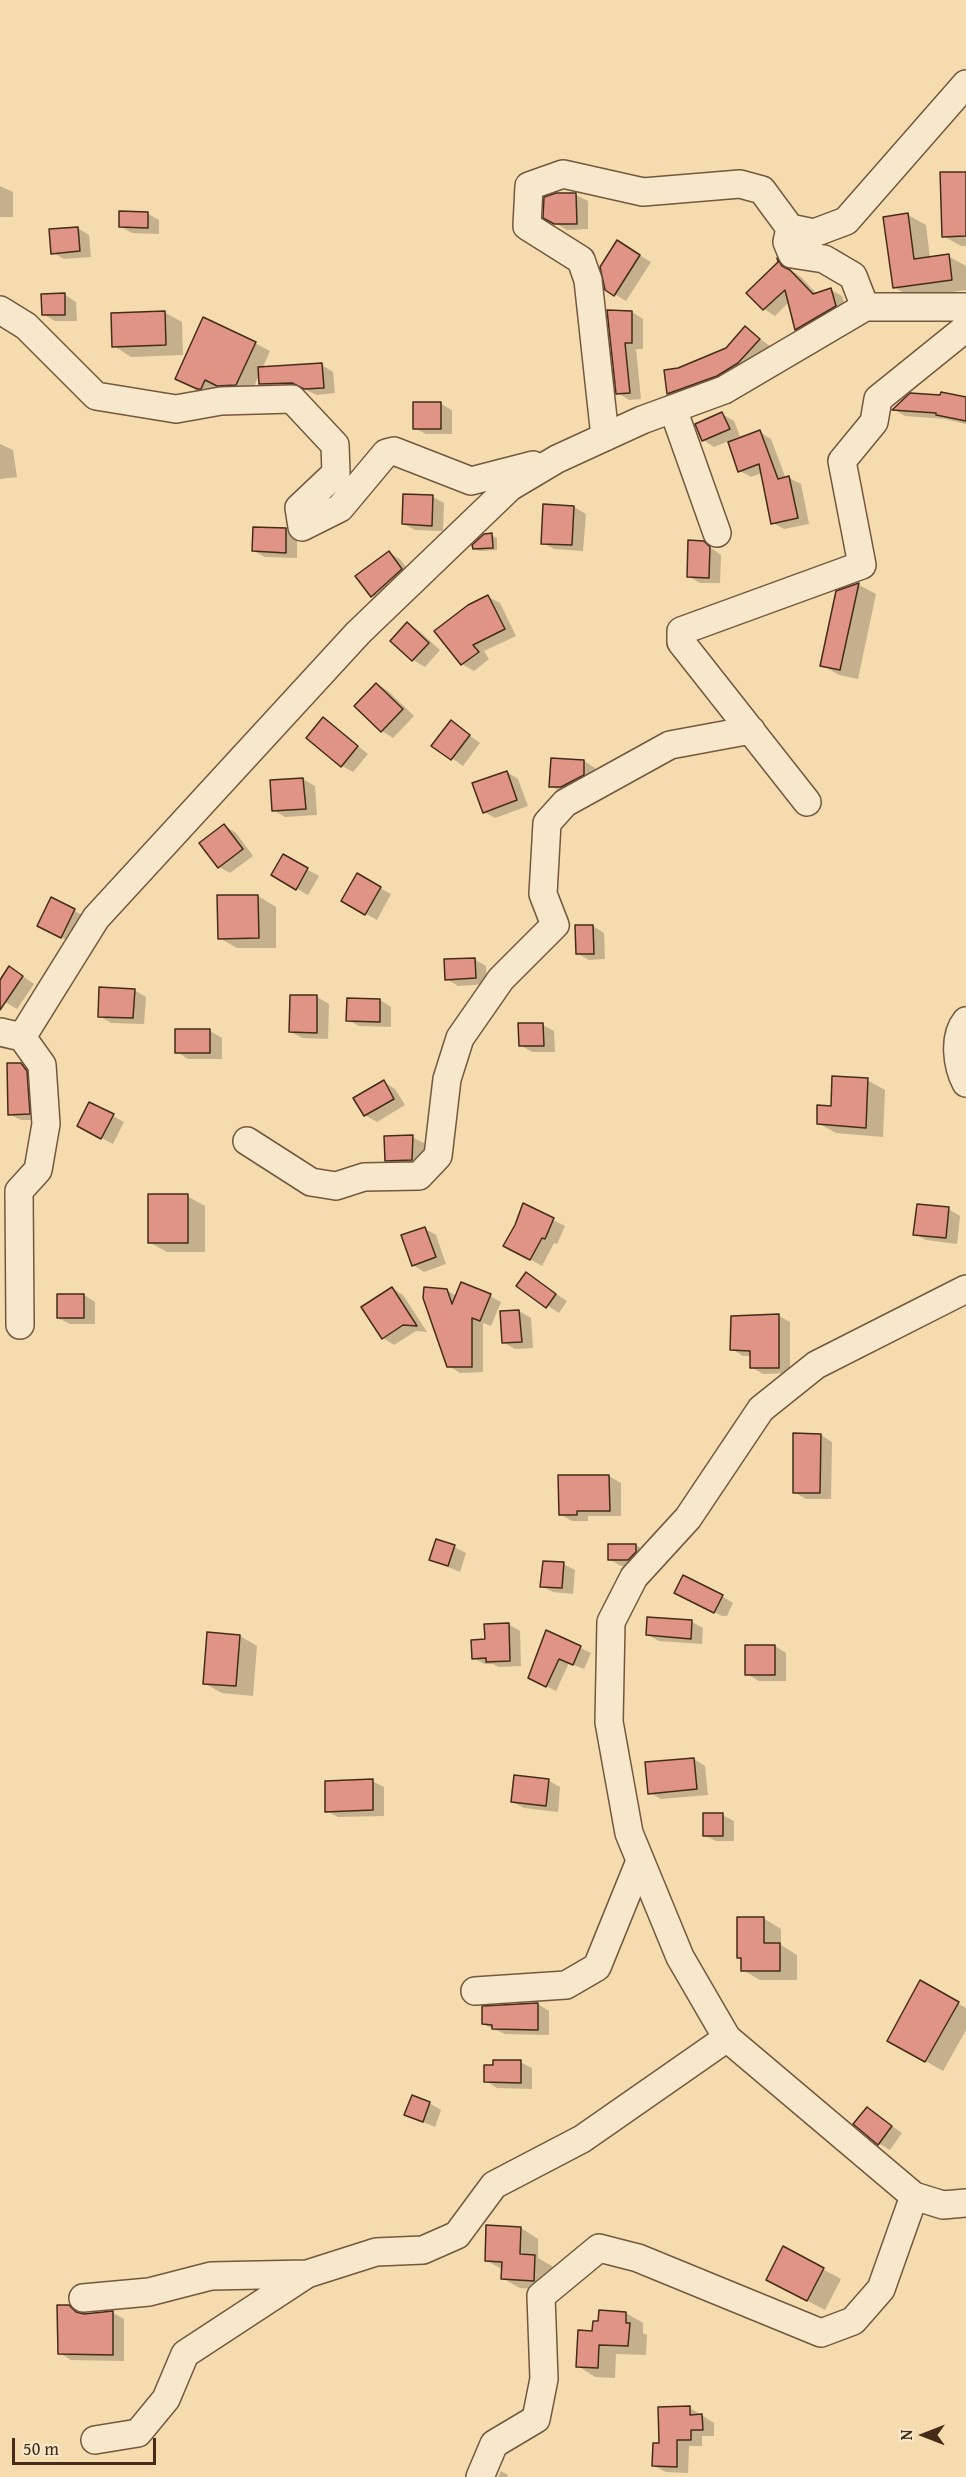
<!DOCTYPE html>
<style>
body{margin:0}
#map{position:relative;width:966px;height:2477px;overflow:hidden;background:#f5dcaf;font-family:"Gentium Book Plus",serif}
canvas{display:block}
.north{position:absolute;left:894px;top:2405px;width:60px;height:60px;-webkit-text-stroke:4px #f8e8cb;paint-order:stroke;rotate:270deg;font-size:16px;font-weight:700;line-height:24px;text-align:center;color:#462c18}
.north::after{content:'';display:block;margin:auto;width:21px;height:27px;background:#462c18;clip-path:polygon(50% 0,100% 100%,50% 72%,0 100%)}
.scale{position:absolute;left:12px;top:2438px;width:144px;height:27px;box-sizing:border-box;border:3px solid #462c18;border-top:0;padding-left:8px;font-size:18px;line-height:21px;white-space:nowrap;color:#462c18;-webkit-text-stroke:4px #f8e8cb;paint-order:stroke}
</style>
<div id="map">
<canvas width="966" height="2477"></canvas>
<div class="north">N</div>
<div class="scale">50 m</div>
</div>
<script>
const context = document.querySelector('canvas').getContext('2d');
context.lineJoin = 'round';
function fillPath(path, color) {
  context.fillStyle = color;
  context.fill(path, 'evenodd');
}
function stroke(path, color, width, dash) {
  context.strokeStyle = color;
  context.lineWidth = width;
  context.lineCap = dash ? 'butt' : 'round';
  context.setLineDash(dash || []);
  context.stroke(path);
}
fillPath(new Path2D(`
 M966,173V246H961L943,236Z
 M0,186L13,192V217H0Z
 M576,195L588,201V229L567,230L545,217Z
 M148,214L159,220V234L132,233L120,226Z
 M908,215L926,225L930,258L948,256L966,266V290L912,298L894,287Z
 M78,228L89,235L91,257L64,259L53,253Z
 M617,242L651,262L626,301L606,289Z
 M779,261L802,278L817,294L831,290L842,296L847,312L807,336L796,329L789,302L775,316L764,309L748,293Z
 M65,295L76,302L77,321H55L43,314Z
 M164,312L182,322L183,355L131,357L114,346Z
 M609,312H632L643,319V349H636L641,399L629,400L618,393Z
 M745,328L770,346L750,369L680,400L669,393L679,369L727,349Z
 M255,343L270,351L262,369L322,365L333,372L335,393L317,395L304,389L272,390L261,383L260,373L251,393L233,394L220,387L213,397L177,378Z
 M966,398V424L945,419L905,416L895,410Z
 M441,404L452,410V434H426L414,428Z
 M722,414L734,421L740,436L729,441L730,443L760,432L771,439L786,479L789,478L801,484L809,524L784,529L773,523L762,473L751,477L740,471L729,441L714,447L703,440Z
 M0,444L13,450L17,477L0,479Z
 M433,497L444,503L443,531L415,530L404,524Z
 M544,506L574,507L586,514L583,551L554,549L543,543Z
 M286,530L297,536V558L265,557L254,551Z
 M491,535L497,538V550L479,551L474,548Z
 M703,542L721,555L720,583H700L688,576Z
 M389,553L400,559L413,576L384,603L372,596L357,576Z
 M859,585L876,594L858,679L839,675L822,665L837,592Z
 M488,597L500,603L516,636L484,651L489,659L474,671L462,664Z
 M408,624L419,631L440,650L425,667L413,660L392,641Z
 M377,684L388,691L414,716L393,738L382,731L356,706Z
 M323,719L368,754L353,772L342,766Z
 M451,722L480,743L463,766L434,745Z
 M584,761L595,768V781L562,793L551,786Z
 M507,772L518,779L528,806L495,818L484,812Z
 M303,779L315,786L317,815L285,817L273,810Z
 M225,826L236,833L253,856L230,873L219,867Z
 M283,856L319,876L308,895L273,875Z
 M357,875L391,894L377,920L343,901Z
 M258,896L276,907V948H237L219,938V897Z
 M52,899L86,917L73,943L50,932Z
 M593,926L604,933L605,959L589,960L577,953Z
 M474,959L486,966L487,984L458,986L447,979Z
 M21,975L34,984L17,1009L0,999V982Z
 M134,990L146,997L144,1024L111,1023L99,1016Z
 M317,997L329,1004L328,1039L302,1038L291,1032Z
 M380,1000L391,1007V1027L359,1026L348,1020Z
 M543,1025L554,1031L555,1052H532L520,1045Z
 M210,1031L222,1038V1059H188L177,1052Z
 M21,1065L33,1072L41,1120H21L9,1114Z
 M867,1080L885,1090L883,1137L836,1133L818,1123L833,1107Z
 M384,1082L395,1089L405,1105L377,1122L365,1115Z
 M113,1116L124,1122L113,1144L90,1132Z
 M412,1137L424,1143V1165L398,1167L386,1160Z
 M187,1196L205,1206V1252H167L149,1242Z
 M524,1205L565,1226L557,1244L554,1243L542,1266L505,1245Z
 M948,1209L960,1216L957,1244L926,1240L915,1234Z
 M425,1229L436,1235L446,1264L424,1272L413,1265Z
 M526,1274L567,1301L559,1313L518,1286Z
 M392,1288L403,1295L427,1332L416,1331L394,1345L383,1338Z
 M446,1290L457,1296H490L501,1302L491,1326L483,1323V1372L460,1373L449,1366Z
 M84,1295L95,1302V1324H70L58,1318Z
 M519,1311L531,1318L533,1348L515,1349L503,1342Z
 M779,1316L790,1322V1373L763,1374L751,1367V1356H743L732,1349Z
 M821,1435L832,1442L831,1499H806L794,1492Z
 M609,1476L621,1483V1516H588V1521H572L560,1514V1477Z
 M636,1545L647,1552L640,1566H621L609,1559Z
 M454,1547L466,1553L460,1572L431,1560Z
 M563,1564L575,1570L573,1594L553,1592L542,1586Z
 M722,1596L733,1603L727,1616H722L688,1599Z
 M692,1622L703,1628L702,1644L659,1641L648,1635Z
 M508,1624L520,1631L521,1666L499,1667L493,1664H485L473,1658L487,1641Z
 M547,1632L591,1653L584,1669L569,1663L556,1691L540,1683L538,1661L535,1659Z
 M240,1636L257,1646L253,1696L222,1693L204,1683Z
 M775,1646L786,1653V1681H759L747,1674Z
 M694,1759L705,1766L708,1795L661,1799L650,1793Z
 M515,1777L549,1781L560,1787L558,1812L524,1808L513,1802Z
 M372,1781L384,1787V1816L338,1817L327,1811Z
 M722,1815L734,1821V1841H716L704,1835Z
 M763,1918L781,1929V1945L797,1955V1980H760L743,1970V1959L739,1957Z
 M921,1982L966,2008V2030L943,2071L889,2040Z
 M538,2004L549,2011V2035L505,2034L483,2024Z
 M520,2062L532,2068V2089L497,2088L486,2081Z
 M429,2103L441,2110L435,2127L406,2115Z
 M867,2109L902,2133L890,2150L878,2143Z
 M521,2228L538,2239V2258L552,2266L551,2290L520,2288L502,2278L503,2270L486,2260Z
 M783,2248L841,2279L825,2310L785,2289Z
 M69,2306L82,2315L113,2313L124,2319V2361L71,2360L60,2353Z
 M626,2313L643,2323V2333L647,2335L646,2355L616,2354L615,2378L595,2377L578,2366L593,2333Z
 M690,2408L714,2423V2436H702V2446H689L688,2473L666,2472L654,2466L660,2445Z
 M501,2471L508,2475L507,2477H498Z`), '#0003');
const building = new Path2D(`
 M940,172H966V236L942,237Z
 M556,193H576L577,224H554L543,218L544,197Z
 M119,211L148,212V228L119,227Z
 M908,213L914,259L949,254L952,280L893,288L883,217Z
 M78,227L80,251L51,254L49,229Z
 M617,240L640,255L614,296L605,290L600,267Z
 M777,258L782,266L790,270L813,294L831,288L836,306L795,330L785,290L763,310L746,293L778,262Z
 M65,293V315H42L41,294Z
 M607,310L632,311V343H625L630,393L616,394Z
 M165,311L166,345L112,347L111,313Z
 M203,317L256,342L236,385L217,386L205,380L201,389H197L175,379Z
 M745,326L760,339L738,363L717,376L667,394L664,370L678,368L726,348Z
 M322,363L324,388L304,389L292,383L259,384L258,367Z
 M941,392L966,397V421L936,415V413L892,410L910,393L940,395Z
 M413,402H441V429H413Z
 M722,412L730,429L702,441L695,424Z
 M760,430L778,479L789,476L798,518L771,524L759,464L738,472L728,442Z
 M403,494L433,495L432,526L402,524Z
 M543,504L574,506L572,545L541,544Z
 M253,527L286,528V553L252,551Z
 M492,533L493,548L473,549L472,545L484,534Z
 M688,540L704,541L710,547L709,578L687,577Z
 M389,551L402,569L371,597L355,576Z
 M859,583L840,670L820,666L836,591Z
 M488,595L505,629L473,645L479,652L461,665L434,631L468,605Z
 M407,622L429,643L412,661L390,641Z
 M376,683L403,709L381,732L354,706Z
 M323,717L358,746L341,767L306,738Z
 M451,720L470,735L451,760L431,746Z
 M551,758L584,760V775L561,787H549Z
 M507,771L517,800L483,813L472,783Z
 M303,778L306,809L272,811L270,780Z
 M224,824L243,849L218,868L199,843Z
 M283,854L308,868L296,890L271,875Z
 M357,873L381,887L365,915L341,901Z
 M217,895H258L259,938L218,939Z
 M51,897L75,909L61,938L37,926Z
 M575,925H593L594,954H576Z
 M475,958L476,978L445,980L444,959Z
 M9,966L23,976L0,1010V980Z
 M99,987L135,989L133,1018L98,1017Z
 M290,995H317V1033L289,1032Z
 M347,998L380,999V1022L346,1021Z
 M518,1023H543L544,1046H519Z
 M175,1029H210V1053H175Z
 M7,1063H21L27,1071L30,1114L8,1115Z
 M832,1076L868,1078L866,1128L817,1124V1105L831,1106Z
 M384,1080L394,1099L364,1116L353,1098Z
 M89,1102L114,1114L101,1139L77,1126Z
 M413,1135L412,1160L385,1161L384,1136Z
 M148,1194H188V1243H148Z
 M523,1203L554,1218L545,1239L542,1238L530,1260L503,1246L515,1225Z
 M917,1204L949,1207L946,1238L913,1235Z
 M425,1227L436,1257L412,1266L401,1235Z
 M526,1272L556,1294L546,1308L516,1286Z
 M461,1282L491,1294L480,1321L472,1318V1367H447L423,1298L424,1287L447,1289L452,1304Z
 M392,1287L417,1326L403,1325L382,1339L361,1307Z
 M57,1294H84V1318H57Z
 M519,1310L522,1342L502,1343L500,1311Z
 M779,1314V1368H750V1351L730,1350L731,1316Z
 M793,1433L821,1434L820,1493H793Z
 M558,1475H609L610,1511H577V1515H559Z
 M436,1539L455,1545L448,1566L429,1560Z
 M608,1544H636V1552L628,1560H608Z
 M543,1561L564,1562L562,1588L540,1587Z
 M683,1575L723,1595L714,1613L674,1593Z
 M647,1617L692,1620L691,1639L646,1635Z
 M509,1623L510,1661L486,1662V1658L472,1659L471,1640L485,1639L484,1624Z
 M546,1630L581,1646L573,1665L559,1659L546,1687L528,1678Z
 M207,1632L240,1635L236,1686L203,1684Z
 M745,1645H775V1675H745Z
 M694,1758L697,1789L648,1794L645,1762Z
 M514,1775L549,1779L546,1806L511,1802Z
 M373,1779V1810L325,1812V1781Z
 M703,1813H723V1836H703Z
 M737,1917H764V1943H780V1971H741V1958H737Z
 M920,1980L959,2002L925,2062L887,2041Z
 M538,2003V2030L492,2029V2025L482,2024V2006Z
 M493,2060H521V2083L484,2082V2065H493Z
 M412,2095L430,2102L423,2122L404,2115Z
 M867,2107L892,2126L878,2145L853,2124Z
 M486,2225L521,2227L520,2254L535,2255L534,2281L501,2279L502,2262L485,2261Z
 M783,2246L824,2268L807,2301L766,2280Z
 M57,2305H69L76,2312L84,2314L113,2311V2355L58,2354Z
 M599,2310L626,2312V2323H630L628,2346L599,2345L598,2368L576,2367L578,2330L592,2331L593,2321H598Z
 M690,2406V2415L702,2414L703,2430H691V2440H677V2467L652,2466L653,2443H659L658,2407Z`);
fillPath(building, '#e09485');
stroke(building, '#462c18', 1.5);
const minor = new Path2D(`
 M865,307H966
 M0,310L26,326L96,396L176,409L221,401L292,399L335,445L336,473L299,508L302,527L340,508L386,453L394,451L471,481L533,465
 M673,409L717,533
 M605,437L588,280L581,260L527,226L529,186L563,174L643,192L740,184L762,190L790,228
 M807,802L681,642V631L862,565L842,461L874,422L878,399L966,328
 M966,1021C953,1037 957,1066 966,1083
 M0,1032L22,1037L42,1065L46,1124L38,1170L19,1191L20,1325
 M22,1037L96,918L358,633L510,487L557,459L642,420L724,390L865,307L853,276L824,259L792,254L787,242L790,228L814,233L846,221L966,84
 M247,1141L311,1182L336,1186L364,1177L419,1176L438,1156L447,1079L460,1038L501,979L555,925L543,894L547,823L565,803L670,745L751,730
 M966,1289L816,1365L761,1409L688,1518L634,1577L611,1622L609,1722L629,1833L680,1957L727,2038L914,2196L943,2205L966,2203
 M475,1991L566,1985L597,1967L640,1861
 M83,2298L149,2292L211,2276L307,2274
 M95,2440L138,2433L166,2399L185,2354L307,2274L376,2252L423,2250L457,2235L494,2185L582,2139L727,2038
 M480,2477L494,2444L536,2419L544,2379L541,2296L599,2248L638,2258L821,2333L853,2321L881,2289L914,2196`);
stroke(minor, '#72583e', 30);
stroke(minor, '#f8e8cb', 27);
</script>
